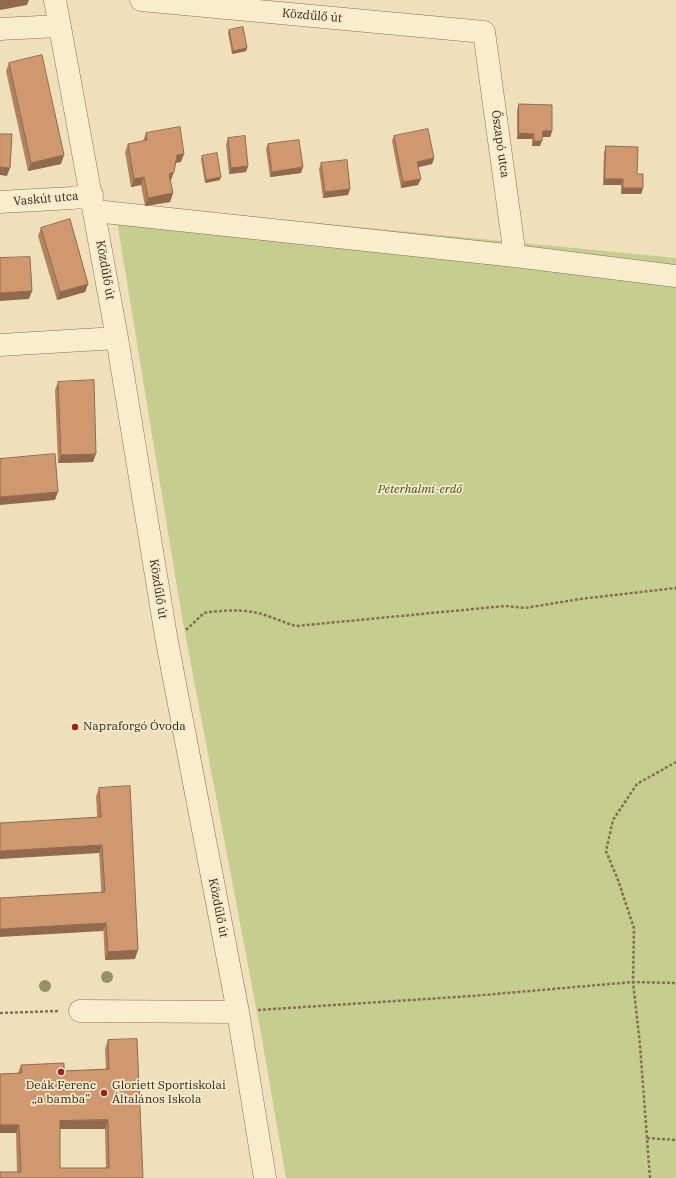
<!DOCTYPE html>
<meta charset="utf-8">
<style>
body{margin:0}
canvas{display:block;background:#efe0bb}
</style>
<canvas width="676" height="1178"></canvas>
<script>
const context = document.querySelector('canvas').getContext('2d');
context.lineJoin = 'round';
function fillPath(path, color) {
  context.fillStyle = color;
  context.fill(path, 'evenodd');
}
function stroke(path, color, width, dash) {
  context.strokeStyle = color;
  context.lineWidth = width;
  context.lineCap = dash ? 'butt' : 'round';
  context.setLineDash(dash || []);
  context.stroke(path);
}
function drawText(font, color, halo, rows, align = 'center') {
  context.font = font + ' "IBM Plex Serif",serif';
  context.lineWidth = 3.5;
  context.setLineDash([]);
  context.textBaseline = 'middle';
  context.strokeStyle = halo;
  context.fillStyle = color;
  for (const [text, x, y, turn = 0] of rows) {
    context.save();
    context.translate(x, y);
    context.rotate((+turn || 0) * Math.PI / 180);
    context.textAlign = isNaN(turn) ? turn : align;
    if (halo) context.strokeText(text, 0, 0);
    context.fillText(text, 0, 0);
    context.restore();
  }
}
fillPath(new Path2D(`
 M114,203L676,258V1178H286L262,1039L182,617Z`), '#c5cd8f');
const minor = new Path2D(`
 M55,0L117,338L167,642L238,1012L265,1178
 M141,0L484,32L515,256
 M0,29L59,26
 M0,202L72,198L92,195
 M95,211L515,256L676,276
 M0,345L117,338
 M80,1011L238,1012`);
stroke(minor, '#866f55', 23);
stroke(new Path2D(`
 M186,630L204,613L208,612C222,611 238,609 252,612C267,614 281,622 296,626L505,606L525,608L580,599L676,588
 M258,1010L472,996L633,982L676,983
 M0,1013L59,1011
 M647,1138L676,1140
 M650,1178L640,1045L633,982L634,928L618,880L606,851L613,820L637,784L676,762`), '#866f55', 2.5, [3, 2]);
stroke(minor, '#faedce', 22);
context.fillStyle = '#929266';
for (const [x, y] of [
 [107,977],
 [45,986]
]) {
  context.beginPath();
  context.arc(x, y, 6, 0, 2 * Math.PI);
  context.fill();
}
fillPath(new Path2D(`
 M229,30L247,48L246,51L232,54L228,33Z
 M9,63L61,164L28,171L6,71Z
 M519,104L552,131L550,137H542L540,146H532V139H517V110Z
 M146,133L181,162L175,163L171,180L170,181L173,193L170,202L145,206L141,185L131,187L125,152L128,144L143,141Z
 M394,136L434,158L432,164L418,167V185L401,188L392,141Z
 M228,138L248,166L246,172L229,174L226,144Z
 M268,144L301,173L270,177L266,149Z
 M606,146L637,174L643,188L641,194H621V185H603L604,152Z
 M202,156L220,180L205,183L201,159Z
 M321,163L350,189L348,195L323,198L319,169Z
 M41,228L88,284L85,292L57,300L38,236Z
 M58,382L93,462L58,463L55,390Z
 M99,788L135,959L105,960L96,796Z
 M108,1040L143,1178L17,1172L16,1133L18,1073L21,1065L64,1071L106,1069L105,1049ZM60,1129H105L106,1168H60Z`), '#b2835f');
fillPath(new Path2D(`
 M0,0H29L27,5L0,10Z
 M247,48L246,51L232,54L233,51Z
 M543,131H552L550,137H541Z
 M519,133L534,134L532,139H517Z
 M534,141H542L540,146H532Z
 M184,154L181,162L174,163L177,155Z
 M64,155L61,164L28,171L31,163Z
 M434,158L432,164L415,168L417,162Z
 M248,166L246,172L229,174L231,168Z
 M0,167L10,168L7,176L0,175Z
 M303,167L301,173L270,177L272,172Z
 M174,172L171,180L166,183L169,174Z
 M144,177L141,185L131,187L134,179Z
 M221,177L220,180L205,183L206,180Z
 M421,179L418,185L401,188L403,182Z
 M605,179H623L621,185H603Z
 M623,188H643L641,194H621Z
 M350,189L348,195L323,198L325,192Z
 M173,193L170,202L145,206L148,198Z
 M88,284L85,292L57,300L60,292Z
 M32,291L29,299L0,301V293Z
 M96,454L93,462L58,463L61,455Z
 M58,492L55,500L0,505V497Z
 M102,845L99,853L0,859V851Z
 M106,923L103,931L0,937V929Z
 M138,950L135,959L105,960L108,952Z
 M108,1120L105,1129H57L60,1121Z
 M0,1125H19L16,1133H0Z`), '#916a4e');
const building = new Path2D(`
 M243,27L247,48L233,51L229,30Z
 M42,55L64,155L31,163L9,63Z
 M519,104L552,105V131H543L542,141H534V134L519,133Z
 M180,127L184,154L177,155L174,172L169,174L173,193L148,198L144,177L134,179L128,144L147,140L146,133Z
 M428,129L434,158L417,162L421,179L403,182L394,136Z
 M0,134H12L10,168L0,167Z
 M245,136L248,166L231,168L228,138Z
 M299,140L303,167L272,172L268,144Z
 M606,146L638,147L637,174H643V188H623V179H605Z
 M217,153L221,177L206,180L202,156Z
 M347,160L350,189L325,192L321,163Z
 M70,219L88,284L60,292L41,228Z
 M30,257L32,291L0,293V258Z
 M94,380L96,454L61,455L58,382Z
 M55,454L58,492L0,497V459Z
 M130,786L138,950L108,952L106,923L0,929V898L105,892L102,845L0,851V823L101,817L99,788Z
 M137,1039L143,1178H0V1172H21L19,1125H0V1074L22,1073L21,1065L64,1063V1071L109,1069L108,1040ZM108,1120L109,1168H60V1121Z`);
fillPath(building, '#cf986f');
stroke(building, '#916a4e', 1);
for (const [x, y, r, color] of [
 [75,727,4,"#972323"],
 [61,1072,4,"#972323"],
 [104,1093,4,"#972323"]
]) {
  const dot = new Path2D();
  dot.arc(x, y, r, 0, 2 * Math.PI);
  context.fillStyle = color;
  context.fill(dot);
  stroke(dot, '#f6eacb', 1.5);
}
drawText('12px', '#35271a', '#f6eacb', [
 ["Közdűlő út",312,16,5],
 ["Őszapó utca",500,144,82],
 ["Vaskút utca",46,199,-5],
 ["Közdűlő út",105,270,80],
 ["Közdűlő út",158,589,81],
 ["Közdűlő út",218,908,79]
]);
drawText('italic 12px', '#455220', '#f6eacb', [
 ["Péterhalmi-erdő",420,490]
]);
drawText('12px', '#35271a', '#f6eacb', [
 ["Napraforgó Óvoda",83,727],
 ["Deák Ferenc",61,1086,"center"],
 ["„a bamba”",61,1100,"center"],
 ["Gloriett Sportiskolai",112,1086],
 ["Általános Iskola",112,1100]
], 'left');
</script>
